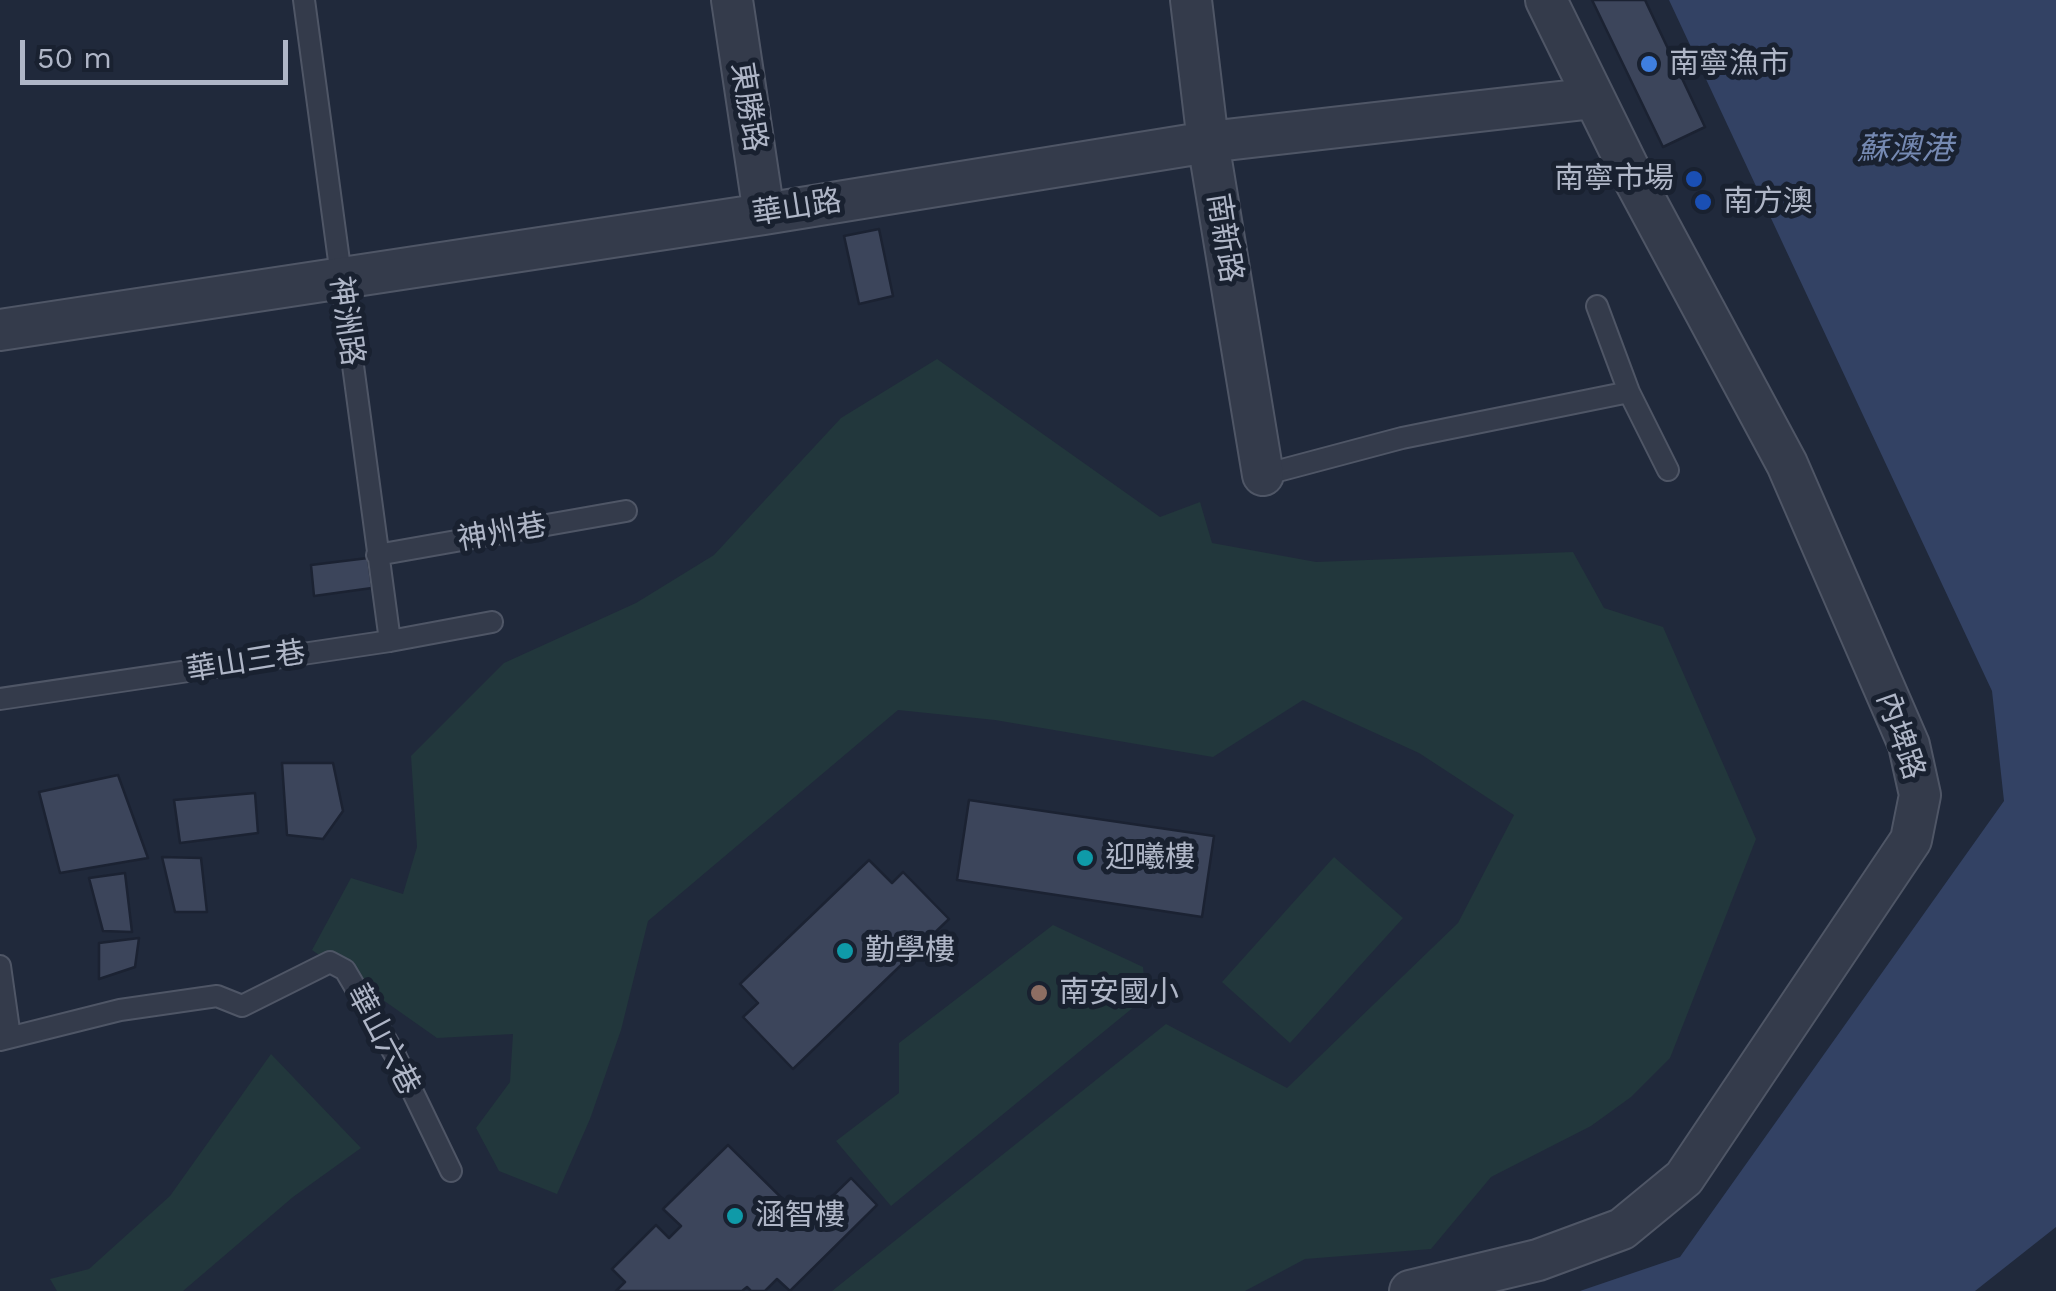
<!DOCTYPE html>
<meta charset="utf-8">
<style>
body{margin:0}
#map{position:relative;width:2056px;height:1291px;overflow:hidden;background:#20293b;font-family:"Work Sans",sans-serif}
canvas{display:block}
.scale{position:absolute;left:20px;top:40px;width:268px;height:45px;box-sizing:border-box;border:5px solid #afb6c7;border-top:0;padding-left:12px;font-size:30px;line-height:35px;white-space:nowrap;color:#afb6c7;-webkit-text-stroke:8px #192130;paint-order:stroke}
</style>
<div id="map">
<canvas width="2056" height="1291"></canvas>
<div class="scale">50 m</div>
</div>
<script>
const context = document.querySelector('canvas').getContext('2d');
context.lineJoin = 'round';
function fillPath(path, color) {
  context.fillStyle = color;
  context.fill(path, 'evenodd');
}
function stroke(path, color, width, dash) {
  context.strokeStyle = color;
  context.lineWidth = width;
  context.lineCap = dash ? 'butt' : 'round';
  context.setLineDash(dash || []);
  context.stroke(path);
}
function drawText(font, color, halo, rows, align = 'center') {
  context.font = font + ' "Work Sans","Noto Sans TC",sans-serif';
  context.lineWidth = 10;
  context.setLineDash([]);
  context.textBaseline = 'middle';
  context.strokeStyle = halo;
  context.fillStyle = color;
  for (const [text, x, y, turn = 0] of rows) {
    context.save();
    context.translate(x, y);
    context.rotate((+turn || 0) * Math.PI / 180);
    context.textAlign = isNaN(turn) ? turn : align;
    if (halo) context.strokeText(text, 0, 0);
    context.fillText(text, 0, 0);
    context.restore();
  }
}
fillPath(new Path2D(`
 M937,359L1160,517L1200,502L1212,543L1316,562L1573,552L1604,608L1663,627L1756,839L1670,1058L1631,1097L1591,1126L1491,1177L1431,1249L1305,1259L1245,1291H832L1166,1024L1287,1088L1458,923L1514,815L1419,753L1303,700L1213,757L995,720L898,710L648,921L621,1030L590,1119L557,1194L499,1171L476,1128L510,1082L513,1034L437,1038L312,950L351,878L403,894L417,847L411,756L504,663L636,603L714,555L841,418Z
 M1334,857L1403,918L1290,1043L1222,982Z
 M1053,925L1143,967L1146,997L891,1206L836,1141L899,1093V1043Z
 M271,1054L361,1148L293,1197L183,1291H57L50,1279L89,1269L170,1196Z`), '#22373c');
fillPath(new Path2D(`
 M1669,0H2056V1227L1975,1291H1580L1680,1257L2004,801L1992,691Z`), '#334264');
const building = new Path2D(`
 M1592,0H1645L1705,127L1663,147Z
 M879,229L893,296L859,304L844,236Z
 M368,558L372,588L314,596L311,565Z
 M282,763H333L343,811L323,839L287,835Z
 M118,775L148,858L60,873L39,792Z
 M255,793L258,833L180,843L174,800Z
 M969,800L1214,836L1202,917L957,880Z
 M162,857L201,858L207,912H175Z
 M869,860L892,883L903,872L949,919L793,1069L743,1017L758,1003L740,984Z
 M125,873L132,932L103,931L89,878Z
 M139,938L135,967L99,979V943Z
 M728,1145L806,1222L851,1178L877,1205L790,1291L777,1279L765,1291H751L747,1287L742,1291H616L625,1282L612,1269L656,1225L669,1238L681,1226L663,1209Z`);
fillPath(building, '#3c455b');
stroke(building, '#1b2232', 2.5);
const lane = new Path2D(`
 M304,0L390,641
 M1629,392L1668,470
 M1263,475L1402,438L1629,392L1597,306
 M377,555L626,511
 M0,699L390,641L492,622
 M0,966L10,1037
 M0,1040L120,1010L217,996L242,1006L330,962L345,970L395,1055L451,1171`);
const street = new Path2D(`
 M732,0L764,214
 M1191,0L1208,142L1263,475
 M0,330L764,214L1208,142L1594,98
 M1410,1291L1538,1260L1622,1229L1684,1178L1911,840L1920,795L1909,745L1787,464L1635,181L1546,0`);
stroke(lane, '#4f5666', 24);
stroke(street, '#4f5666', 44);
stroke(lane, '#343b4b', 20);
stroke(street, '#343b4b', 40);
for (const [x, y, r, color] of [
 [1649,64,10,"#3f7fe0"],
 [1694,179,10,"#1a4fb4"],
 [1703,202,10,"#1a4fb4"],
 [1085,858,10,"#0f9aa8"],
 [845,951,10,"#0f9aa8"],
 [1039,993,10,"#8d6e63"],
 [735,1216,10,"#0f9aa8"]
]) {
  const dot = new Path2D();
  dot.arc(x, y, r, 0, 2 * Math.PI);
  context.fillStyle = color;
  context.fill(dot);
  stroke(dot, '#192130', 4);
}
drawText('30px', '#afb6c7', '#192130', [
 ["南寧漁市",1669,64],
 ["南寧市場",1674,179,"right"],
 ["南方澳",1723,202],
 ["迎曦樓",1105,858],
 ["勤學樓",865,951],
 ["南安國小",1059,993],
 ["涵智樓",755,1216]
], 'left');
drawText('30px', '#afb6c7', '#192130', [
 ["東勝路",748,107,81],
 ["華山路",797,208,-9],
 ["南新路",1224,238,81],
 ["神洲路",346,321,82],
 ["神州巷",502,533,-10],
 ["華山三巷",246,662,-9],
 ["內埤路",1900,736,71],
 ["華山六巷",383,1040,62]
]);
drawText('italic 32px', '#7589b2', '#192130', [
 ["蘇澳港",1905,150]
]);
</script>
